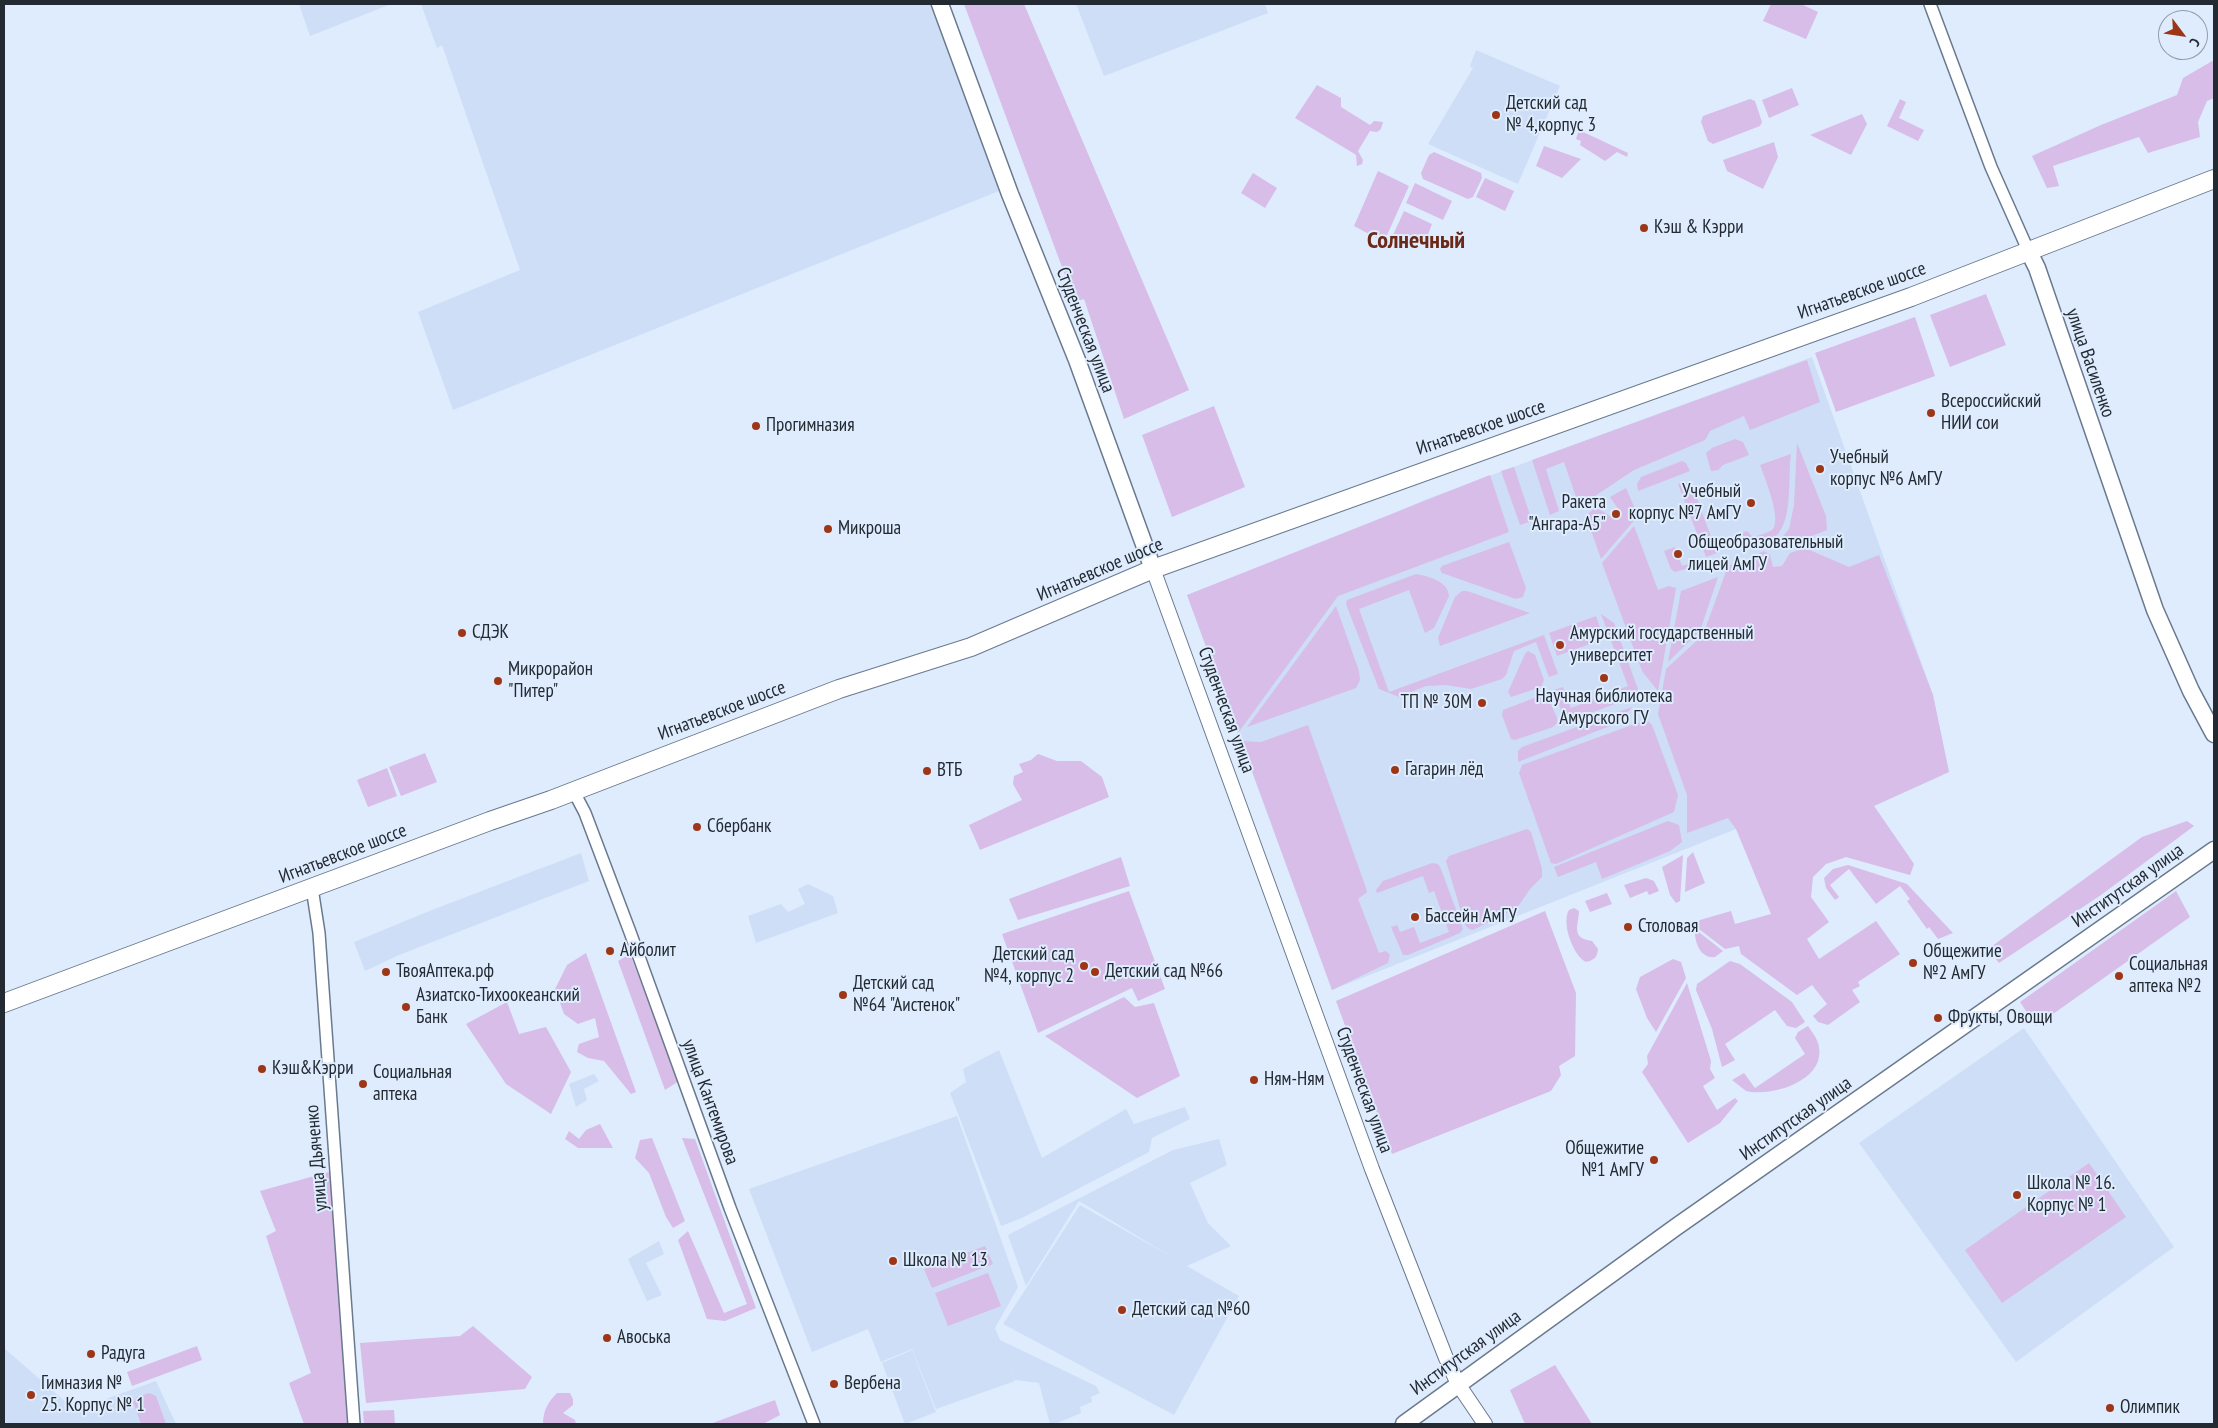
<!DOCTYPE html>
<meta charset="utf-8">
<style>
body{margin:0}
#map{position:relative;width:2218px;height:1428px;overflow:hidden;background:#deecfe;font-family:"PT Sans Narrow",sans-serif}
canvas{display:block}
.frame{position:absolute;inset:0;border:5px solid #232a32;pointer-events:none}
.north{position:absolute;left:2158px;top:10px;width:50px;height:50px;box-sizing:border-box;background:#deecfe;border:1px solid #939eac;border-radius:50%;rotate:121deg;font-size:14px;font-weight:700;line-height:20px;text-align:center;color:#232a32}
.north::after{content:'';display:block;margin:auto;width:18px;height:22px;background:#9d3617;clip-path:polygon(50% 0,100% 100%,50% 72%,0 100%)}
</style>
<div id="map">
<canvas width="2218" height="1428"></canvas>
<div class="frame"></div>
<div class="north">С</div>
</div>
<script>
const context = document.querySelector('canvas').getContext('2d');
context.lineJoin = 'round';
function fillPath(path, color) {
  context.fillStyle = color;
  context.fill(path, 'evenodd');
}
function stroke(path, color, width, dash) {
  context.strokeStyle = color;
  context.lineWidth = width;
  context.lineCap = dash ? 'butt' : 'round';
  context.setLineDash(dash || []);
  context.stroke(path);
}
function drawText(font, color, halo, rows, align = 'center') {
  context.font = font + ' "PT Sans Narrow",sans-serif';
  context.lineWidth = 4;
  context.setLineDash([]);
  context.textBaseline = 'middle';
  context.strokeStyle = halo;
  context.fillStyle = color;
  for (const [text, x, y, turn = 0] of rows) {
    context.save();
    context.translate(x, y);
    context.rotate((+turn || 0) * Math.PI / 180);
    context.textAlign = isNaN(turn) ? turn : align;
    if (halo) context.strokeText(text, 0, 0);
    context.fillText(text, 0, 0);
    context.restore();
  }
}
fillPath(new Path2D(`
 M299,4H391L310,36Z
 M421,4H930L999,191L453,410L418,312L520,270L442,45L437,48Z
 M1076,4H1265L1268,13L1104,76Z
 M1476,50L1560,86L1518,184L1428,144L1473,68L1470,66Z
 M1812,357L1933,695L1949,772L1874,806L1914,864L1910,875L1846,857L1826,864L1796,893L1736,829L1332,990L1187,595L1358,529L1424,500Z
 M581,853L589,881L399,955L365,971L354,942L432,910Z
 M808,884L833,896L838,913L756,943L748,916L781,904L788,912L805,904L798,889Z
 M2024,1028L2174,1247L2016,1362L1859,1143Z
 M999,1050L1042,1158L1126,1109L1134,1124L1185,1107L1190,1119L1152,1138L1149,1152L1022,1218L1001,1226L950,1093L966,1082L963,1069Z
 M594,1074L599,1081L584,1089L587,1100L576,1107L569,1084Z
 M957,1116L1018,1287L995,1328L1000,1340L1096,1386L1100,1393L1091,1397L1092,1402L1080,1407L1081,1413L1055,1424H1050L1039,1383L1015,1380L1008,1362L1015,1381L936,1409L912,1349L881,1362L868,1329L812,1352L749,1189Z
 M1219,1139L1227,1165L1190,1183L1208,1223L1231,1246L1187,1266L1239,1296L1174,1415L1003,1324L1080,1205L1172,1257L1079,1201L1026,1286L1008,1235L1173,1150Z
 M659,1241L664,1254L646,1263L662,1295L647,1301L628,1259Z
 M4,1348L75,1410L156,1381L176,1424H4Z
 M912,1350L936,1412L905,1424L882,1363Z`), '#cedef6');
fillPath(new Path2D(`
 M964,4H1024L1189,390L1124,419L1084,299L1075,302Z
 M1771,4H1801L1818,12L1806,39L1763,21Z
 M2214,60V98L2207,101L2198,122L2200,137L2148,153L2139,137L2053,166L2059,186L2047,188L2032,156L2101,125L2177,95L2183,78Z
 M1317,85L1341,98V107L1370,125L1374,121L1383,122L1381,129L1377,132L1370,131L1358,151L1363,160L1362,164L1357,166L1356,155L1353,153L1295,118Z
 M1792,88L1799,105L1769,118L1762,100Z
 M1750,99L1755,101L1762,122L1760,126L1713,144L1708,141L1701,122L1703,116Z
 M1900,99L1906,102L1899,118L1924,130L1918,141L1887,126Z
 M1862,114L1867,124L1851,155L1810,135Z
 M1579,130L1628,153L1627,157L1617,152L1605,161L1580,145L1581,141L1576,139Z
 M1774,142L1778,157L1763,189L1727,171L1723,160Z
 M1544,146L1581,159L1562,178L1536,166Z
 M1434,152L1481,173L1482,178L1473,197L1468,199L1423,179L1421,173L1429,155Z
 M1378,171L1409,186L1384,242L1354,226Z
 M1253,173L1277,188L1265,208L1241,193Z
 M1485,178L1514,191L1505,211L1476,197Z
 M1415,183L1452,201L1443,220L1406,203Z
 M1404,211L1432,224L1427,237L1388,246Z
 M1986,294L2006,345L1950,367L1930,315Z
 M1915,317L1935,376L1836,412L1815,353Z
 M1807,360L1820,402L1750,430L1744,416L1710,431L1705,440L1634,470L1586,502L1580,501L1576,497L1564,462L1546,469L1559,511L1550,515L1532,460Z
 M1214,406L1245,487L1172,517L1142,435Z
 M1735,439L1743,442L1749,455L1723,465L1718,470L1711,471L1706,453L1712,448Z
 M1797,443L1826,516L1827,530L1788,545L1782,544L1780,540L1789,529L1794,505Z
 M1791,454C1786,487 1799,545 1750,546L1746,543L1742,533L1747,531L1753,537C1759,535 1768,533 1772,530C1783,521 1764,476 1760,465Z
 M1682,461L1686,463L1690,471L1638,491L1637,484L1641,477Z
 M1514,467L1532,521L1520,525L1501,471Z
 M1490,475L1509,532L1338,596L1238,733L1187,595Z
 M1683,482L1692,485L1717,553L1706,557L1678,484Z
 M1626,488L1638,516L1601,559L1586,516L1595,507L1617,520L1620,519L1621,513L1610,497Z
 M1634,526L1658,590L1669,586L1676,588L1658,691L1642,671L1602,563Z
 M1509,542L1526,588L1523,597L1516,599L1442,573L1440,569L1442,566Z
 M1675,547L1682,566L1688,564L1689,568L1675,572L1671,569L1664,551Z
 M1805,548L1849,567L1879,555L1933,695L1949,772L1874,806L1914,864L1910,875L1846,857L1826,864L1813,877L1811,897L1829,922L1807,939L1819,959L1876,921L1900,954L1858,982L1860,986L1852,990L1860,1002L1828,1025L1818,1022L1813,1016L1827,1004L1812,985L1797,995L1741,954L1739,946L1725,949L1695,926L1700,920L1731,911L1735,924L1771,914L1736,829L1728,818L1687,833V795L1658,714L1666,669L1703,635L1728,566L1738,562L1744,564C1752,561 1754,555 1764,551L1770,555L1773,567L1782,566L1790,553Z
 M1416,574C1428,576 1448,581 1449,596L1434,628L1425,633L1409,590L1359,609L1389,692L1544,635L1558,674L1549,677L1536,642L1514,651L1506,675L1502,679L1471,689L1446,685L1426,686L1399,697L1379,689L1346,604L1347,600Z
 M1718,577L1700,631L1668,662L1681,591Z
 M1462,591H1467L1530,613L1440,646L1438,638L1455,597Z
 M1336,606L1359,671L1360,680L1356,688L1247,727Z
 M1601,614L1614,623L1638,689L1629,699L1568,721L1563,716L1554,690L1563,687L1571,708L1628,686Z
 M1596,616L1604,639L1557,656L1549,633Z
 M1528,651L1535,655L1544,680L1541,687L1511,697L1508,692L1525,654Z
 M1542,695H1547L1557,718V723L1553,727L1515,740L1511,739L1502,715L1503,710Z
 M1632,707L1620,722L1518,762V751L1522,747Z
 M1643,721H1648L1652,725L1678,795L1674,812L1556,864L1551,863L1519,773L1522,765Z
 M1308,725L1366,888L1367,892L1358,899L1379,953L1386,951L1390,955L1388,963L1332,990L1241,741L1261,742Z
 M425,753L437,782L401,796L389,767Z
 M1038,754L1057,761H1081L1102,777L1109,797L980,850L969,825L1022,800L1013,784L1014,776L1023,772L1019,764L1031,760Z
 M387,768L397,796L368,807L357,780Z
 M1668,821L1679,825L1682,842L1670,851L1602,879L1596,862L1558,877L1554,867Z
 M2187,821L2194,826L2101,895L1999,963L1988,949L2142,837Z
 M1527,829L1531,832L1542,869V877L1530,889L1517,908L1473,930L1469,929L1465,925L1446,861L1449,856Z
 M1693,852L1705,883L1685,892L1687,858Z
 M1683,855L1680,901L1676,903L1670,895L1662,867Z
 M1121,857L1130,886L1018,920L1009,899Z
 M1432,863L1438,864L1441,869L1463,929L1460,933L1408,955H1403L1391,927L1397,925L1400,932L1414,927L1420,943L1449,932L1434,891L1429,893L1423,876L1377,893L1376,890L1383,881Z
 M1848,865L1907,884L1953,933L1938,939L1929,927L1927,929L1907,901L1910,899L1900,886L1876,904L1849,869L1830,885L1839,897L1835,900L1826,888L1824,878L1833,869Z
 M1646,878L1654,881L1659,891L1649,895L1647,891L1630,898L1624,885Z
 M1129,891L1165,989L1138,1001L1132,988L1038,1033L1002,934Z
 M2176,891L2190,917L2036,1026L2020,1002Z
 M1607,893L1612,904L1590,912L1585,901Z
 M1574,908L1579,911C1578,927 1571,938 1592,941L1598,949C1597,957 1595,960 1586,962C1573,956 1561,922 1569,910Z
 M1545,911L1576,993L1575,1056L1559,1066L1561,1075L1551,1091L1392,1154L1336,1001Z
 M1695,929L1723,951L1715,957C1700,959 1694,941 1695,929Z
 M586,953L636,1092L631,1094L604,1061L588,1058L577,1052L579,1044L599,1037L595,1018L578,1024L564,1014L555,989L567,965Z
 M630,954L679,1081L665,1090L618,961Z
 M1673,959L1681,962L1686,978L1656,1032L1647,1018L1636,989L1640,977Z
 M1730,961L1740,964L1792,1002L1805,1022L1796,1028L1787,1026L1775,1010L1725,1044L1735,1060L1722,1067L1712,1029L1696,990L1697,984Z
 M1687,983L1711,1061L1710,1069L1715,1078L1703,1086L1717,1110L1735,1098L1738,1101L1720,1123L1688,1143L1642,1072L1648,1064L1647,1056Z
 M1124,997L1135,1007L1154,1003L1180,1076L1137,1098L1045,1036Z
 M507,1002L519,1034L546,1027L571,1072L551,1114L506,1084L466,1024Z
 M1808,1026C1812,1032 1818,1039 1819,1047C1825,1081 1772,1097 1746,1091L1732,1080L1744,1073L1755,1088L1805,1054L1795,1038L1798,1032Z
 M600,1124L613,1148H578L565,1139L569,1131L579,1139L586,1130Z
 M652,1138L685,1221L673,1228L666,1217L649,1173L635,1158L640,1140Z
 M682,1138L695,1139L756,1308L725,1321L707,1319L678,1240L688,1231L724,1313L747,1304Z
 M2089,1163L2126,1217L2002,1303L1965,1250Z
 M336,1170L354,1424H304L289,1383L311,1373L266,1236L276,1231L260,1191Z
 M985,1246L993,1264L932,1288L924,1269Z
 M988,1273L1001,1306L948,1326L935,1293Z
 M473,1326L532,1377L525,1389L366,1403L360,1343L460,1336Z
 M197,1346L202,1360L132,1386L127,1372Z
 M1555,1365L1592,1424H1525L1510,1390Z
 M149,1393L156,1396L166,1424H141L133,1402L137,1397Z
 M557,1393H570L573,1399V1405L563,1413L575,1420L576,1424H543C543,1411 548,1402 557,1393Z
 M775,1400L780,1415L763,1424H710Z
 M394,1410L395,1424H364L363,1411Z`), '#d7bde8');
const minor = new Path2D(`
 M1930,4L1991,167L2028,250
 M573,790L585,813L630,932L730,1208L814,1424
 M312,888L319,933L354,1424`);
const tertiary = new Path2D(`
 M1153,569L1372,1169L1446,1358L1458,1384L1485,1424`);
const secondary = new Path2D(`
 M940,4L1010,194L1077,360L1153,569
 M2028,250L2037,268L2155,610L2191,691L2214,734
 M1404,1424L1676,1227L2214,850`);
const primary = new Path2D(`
 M4,1003L490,821L551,800L839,689L971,647L1153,569L1911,297L2214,179`);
stroke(minor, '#69798e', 14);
stroke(tertiary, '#69798e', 16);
stroke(secondary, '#69798e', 19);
stroke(primary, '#69798e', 20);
stroke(minor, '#fff', 11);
stroke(tertiary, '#fff', 14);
stroke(secondary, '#fff', 16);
stroke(primary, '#fff', 18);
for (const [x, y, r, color] of [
 [1496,115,5,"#9d3617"],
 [1644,228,5,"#9d3617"],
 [1931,413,5,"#9d3617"],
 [756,426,5,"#9d3617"],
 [1820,469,5,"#9d3617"],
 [1751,503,5,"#9d3617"],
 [1616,514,5,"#9d3617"],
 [828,529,5,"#9d3617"],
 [1678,554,5,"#9d3617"],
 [462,633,5,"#9d3617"],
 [1560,645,5,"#9d3617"],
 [1604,678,5,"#9d3617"],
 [498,681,5,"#9d3617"],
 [1482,703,5,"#9d3617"],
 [1395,770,5,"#9d3617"],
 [927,771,5,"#9d3617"],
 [697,827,5,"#9d3617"],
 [1415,917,5,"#9d3617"],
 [1628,927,5,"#9d3617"],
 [610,951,5,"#9d3617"],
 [1913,963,5,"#9d3617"],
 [1084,966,5,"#9d3617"],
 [386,972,5,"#9d3617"],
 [1095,972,5,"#9d3617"],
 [2119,976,5,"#9d3617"],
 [843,995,5,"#9d3617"],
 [406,1007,5,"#9d3617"],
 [1938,1018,5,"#9d3617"],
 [262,1069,5,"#9d3617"],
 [1254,1080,5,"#9d3617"],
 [363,1084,5,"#9d3617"],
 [1654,1160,5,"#9d3617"],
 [2017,1195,5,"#9d3617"],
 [893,1261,5,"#9d3617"],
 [1122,1310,5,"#9d3617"],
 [607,1338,5,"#9d3617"],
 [91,1354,5,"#9d3617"],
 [834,1384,5,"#9d3617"],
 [31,1395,5,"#9d3617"],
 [2110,1408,5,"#9d3617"]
]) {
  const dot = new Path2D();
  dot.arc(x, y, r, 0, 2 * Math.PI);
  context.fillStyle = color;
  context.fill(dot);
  stroke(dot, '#deecfe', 2);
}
drawText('19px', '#232a32', '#deecfe', [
 ["Детский сад",1506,104],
 ["№ 4,корпус 3",1506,126],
 ["Кэш & Кэрри",1654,228],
 ["Всероссийский",1941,402],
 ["НИИ сои",1941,424],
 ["Прогимназия",766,426],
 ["Учебный",1830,458],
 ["корпус №6 АмГУ",1830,480],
 ["Учебный",1741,492,"right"],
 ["корпус №7 АмГУ",1741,514,"right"],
 ["Ракета",1606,503,"right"],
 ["\"Ангара-А5\"",1606,525,"right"],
 ["Микроша",838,529],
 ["Общеобразовательный",1688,543],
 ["лицей АмГУ",1688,565],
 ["СДЭК",472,633],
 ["Амурский государственный",1570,634],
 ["университет",1570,656],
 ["Микрорайон",508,670],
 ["\"Питер\"",508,692],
 ["Научная библиотека",1604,697,"center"],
 ["Амурского ГУ",1604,719,"center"],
 ["ТП № 30М",1472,703,"right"],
 ["Гагарин лёд",1405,770],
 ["ВТБ",937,771],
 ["Сбербанк",707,827],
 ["Бассейн АмГУ",1425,917],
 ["Столовая",1638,927],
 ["Айболит",620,951],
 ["Общежитие",1923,952],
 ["№2 АмГУ",1923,974],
 ["Детский сад",1074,955,"right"],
 ["№4, корпус 2",1074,977,"right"],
 ["Социальная",2129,965],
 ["аптека №2",2129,987],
 ["ТвояАптека.рф",396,972],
 ["Детский сад №66",1105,972],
 ["Детский сад",853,984],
 ["№64 \"Аистенок\"",853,1006],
 ["Азиатско-Тихоокеанский",416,996],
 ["Банк",416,1018],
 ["Фрукты, Овощи",1948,1018],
 ["Кэш&Кэрри",272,1069],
 ["Социальная",373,1073],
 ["аптека",373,1095],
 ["Ням-Ням",1264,1080],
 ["Общежитие",1644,1149,"right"],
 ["№1 АмГУ",1644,1171,"right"],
 ["Школа № 16.",2027,1184],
 ["Корпус № 1",2027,1206],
 ["Школа № 13",903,1261],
 ["Детский сад №60",1132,1310],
 ["Авоська",617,1338],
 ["Радуга",101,1354],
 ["Гимназия №",41,1384],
 ["25. Корпус № 1",41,1406],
 ["Вербена",844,1384],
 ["Олимпик",2120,1408]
], 'left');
drawText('19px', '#232a32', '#deecfe', [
 ["Игнатьевское шоссе",1862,291,-20],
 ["Студенческая улица",1085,330,69],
 ["улица Василенко",2090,363,71],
 ["Игнатьевское шоссе",1481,428,-19],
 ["Игнатьевское шоссе",1100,570,-23],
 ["Студенческая улица",1226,710,70],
 ["Игнатьевское шоссе",722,711,-21],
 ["Игнатьевское шоссе",343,854,-21],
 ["Институтская улица",2128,886,-35],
 ["Студенческая улица",1364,1090,70],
 ["улица Кантемирова",710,1102,70],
 ["Институтская улица",1796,1119,-35],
 ["улица Дьяченко",317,1158,-95],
 ["Институтская улица",1466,1353,-36]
]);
drawText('bold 24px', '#6c2917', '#deecfe', [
 ["Солнечный",1416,241]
]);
</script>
